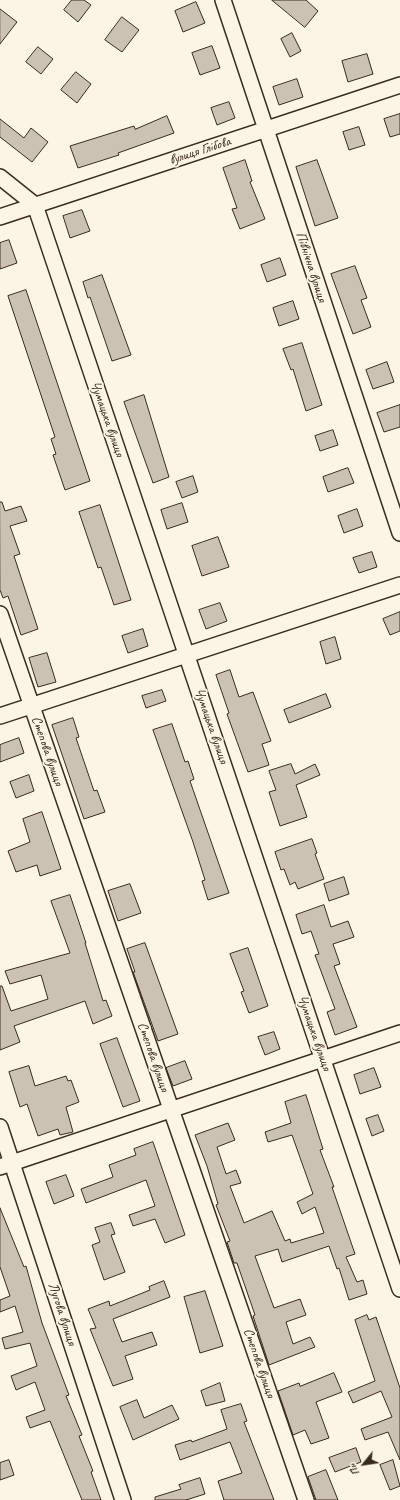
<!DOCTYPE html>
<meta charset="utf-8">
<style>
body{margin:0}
#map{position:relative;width:400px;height:1500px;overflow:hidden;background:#fcf5e5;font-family:Caveat,sans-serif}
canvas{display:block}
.north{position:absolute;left:344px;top:1444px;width:40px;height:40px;-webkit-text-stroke:3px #fcf5e5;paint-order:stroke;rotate:240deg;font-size:11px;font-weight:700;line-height:16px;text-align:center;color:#3b2a1e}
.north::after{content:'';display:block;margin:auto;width:14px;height:18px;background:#3b2a1e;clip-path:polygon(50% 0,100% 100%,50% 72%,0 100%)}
</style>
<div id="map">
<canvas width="400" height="1500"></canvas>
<div class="north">Пн</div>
</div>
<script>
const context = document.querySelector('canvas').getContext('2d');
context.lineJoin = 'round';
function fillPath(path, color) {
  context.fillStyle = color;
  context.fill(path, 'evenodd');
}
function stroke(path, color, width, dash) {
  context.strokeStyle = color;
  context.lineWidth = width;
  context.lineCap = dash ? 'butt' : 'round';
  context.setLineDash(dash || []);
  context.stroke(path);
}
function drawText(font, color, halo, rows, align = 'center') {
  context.font = font + ' Caveat,sans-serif';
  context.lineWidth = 4;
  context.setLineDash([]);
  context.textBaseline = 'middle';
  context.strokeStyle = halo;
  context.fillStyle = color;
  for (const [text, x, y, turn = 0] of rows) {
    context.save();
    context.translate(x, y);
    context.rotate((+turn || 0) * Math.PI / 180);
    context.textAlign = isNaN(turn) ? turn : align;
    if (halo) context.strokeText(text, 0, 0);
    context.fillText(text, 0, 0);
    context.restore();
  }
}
const building = new Path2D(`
 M72,0H84L91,5L78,22L64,10Z
 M272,0H306L318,11L305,27Z
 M196,2L205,23L183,32L175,11Z
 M0,9L17,22L0,44Z
 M122,17L139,30L122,52L105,40Z
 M292,33L301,51L290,57L281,39Z
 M212,46L220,68L200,75L192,53Z
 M38,47L53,59L41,74L26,62Z
 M367,54L373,74L348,82L342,61Z
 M76,72L91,84L77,103L61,90Z
 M297,79L303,97L279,105L273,87Z
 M229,102L235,118L217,125L211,108Z
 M400,114V134L390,137L384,119Z
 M167,116L174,133L118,153L119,155L78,168L70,146L134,126L135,129Z
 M0,119L24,138L31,128L48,142L32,162L0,137Z
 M359,127L365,145L349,150L343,132Z
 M245,160L252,181L250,182L265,219L240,229L232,209L237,208L223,168Z
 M317,160L338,218L315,226L296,167Z
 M82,210L90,231L70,238L63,216Z
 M9,240L17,263L0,269V243Z
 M280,258L286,275L267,282L261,265Z
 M355,266L367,298L361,300L371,327L353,334L331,274Z
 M102,275L131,355L112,361L90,297L88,298L83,282Z
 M26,290L90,481L65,490L53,455L56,454L51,439L55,437L8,296Z
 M293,301L299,319L279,326L273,308Z
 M302,343L322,405L306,411L293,369L291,370L283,349Z
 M387,362L394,382L373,389L366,370Z
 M144,395L169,477L153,483L124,402Z
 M400,405V427L384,432L377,413Z
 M333,430L338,445L320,451L315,436Z
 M348,468L354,483L328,492L323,477Z
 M193,476L198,492L182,498L176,482Z
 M0,502H2L5,511L21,506L27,521L10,526L20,554L14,556L38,629L21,635L8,596L3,598L0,590Z
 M182,503L188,522L167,529L161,510Z
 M100,505L131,600L114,605L101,567L98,568L79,512Z
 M357,509L363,526L344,533L338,516Z
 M218,537L229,567L202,576L192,546Z
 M372,552L377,567L359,573L353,558Z
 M220,603L227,621L206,629L199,610Z
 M400,612V631L390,635L383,619Z
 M143,629L148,646L128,653L122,636Z
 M335,637L341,659L326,664L320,642Z
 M47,653L56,682L38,687L29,658Z
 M230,670L239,697L253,692L271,741L262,744L269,765L248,772L227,714L229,713L216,675Z
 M162,690L166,701L146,708L142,696Z
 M326,694L331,707L289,723L284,710Z
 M73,718L79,737L76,738L94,791L97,790L105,812L84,819L52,725Z
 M172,724L185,762L188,761L194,779L190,781L229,893L208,900L202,881L205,880L193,842L153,730Z
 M19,738L24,753L0,762V745Z
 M291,764L295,774L315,764L320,775L296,785L307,817L280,826L269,792L276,790L269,771Z
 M29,775L34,791L16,798L10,782Z
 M42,812L61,869L40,876L37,865L16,872L8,851L30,842L23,819Z
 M312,839L317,853L315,854L324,879L298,889L295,882L290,885L284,869L281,870L275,852Z
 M344,877L349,894L329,901L324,884Z
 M130,884L141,913L118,921L108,891Z
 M70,895L86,943H85L103,1001L106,1000L112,1016L93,1024L85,1001L14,1026L20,1042L0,1050V986H2L11,1011L48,999L41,975L10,984L5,971L70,953L51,901Z
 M324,905L331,927L348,921L354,937L333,944L340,964L334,966L357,1027L335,1035L327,1012L335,1009L315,955L319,954L311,931L302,934L296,915Z
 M145,943L178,1034L158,1041L133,972H135L127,949Z
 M248,948L268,1006L249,1013L241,992L244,991L230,954Z
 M274,1032L280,1049L265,1055L258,1037Z
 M117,1038L140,1101L123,1107L100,1044Z
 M185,1061L192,1079L173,1086L166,1068Z
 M29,1066L35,1086L66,1076L68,1081L71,1080L79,1102L66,1107L73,1132L60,1135L58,1129L38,1136L27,1104L20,1107L9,1072Z
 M374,1068L381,1087L360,1094L354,1075Z
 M306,1095L323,1149L320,1150L334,1187H332L355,1254L346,1257L357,1282L363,1280L367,1294L349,1300L339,1268L337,1269L329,1246L282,1262L278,1249L255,1256L274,1308L300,1299L306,1315L286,1322L293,1344L310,1337L315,1347L269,1365L253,1316L255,1315L237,1263H234L227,1242L230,1241L216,1205L218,1204L207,1166L195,1135L228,1123L235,1140L217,1147L226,1174L236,1170L241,1183L230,1186L244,1223L272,1211L285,1241L290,1239L291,1243L324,1233L315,1207L302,1214L297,1202L313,1194L292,1135L268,1142L265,1132L291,1123L285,1102Z
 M378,1115L384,1131L372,1136L366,1119Z
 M153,1142L185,1235L165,1243L155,1219L133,1226L129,1215L155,1206L146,1180L86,1203L81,1189L113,1177L109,1165L136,1155L134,1149Z
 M66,1175L74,1196L54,1204L46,1182Z
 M0,1208L24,1267L26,1266L42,1323L69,1395L66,1396L82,1435L79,1436L93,1471L91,1472L101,1500H82L50,1421L30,1428L26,1417L45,1410L35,1382L16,1390L11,1376L37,1366L30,1343L5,1349L2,1338L23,1332L15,1306L0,1312V1300L10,1296L0,1267Z
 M111,1223L115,1234L111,1235L125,1272L104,1280L92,1245L100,1242L95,1228Z
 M164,1281L170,1297L113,1319L122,1342L152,1332L157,1345L125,1356L133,1379L113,1386L90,1329L96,1328L88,1309L109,1301L110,1306L150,1290L149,1287Z
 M205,1291L223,1346L200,1353L184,1297Z
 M367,1315L369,1320L376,1317L400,1388V1460L388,1432L365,1440L361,1429L392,1417L381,1391L353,1403L348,1392L375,1381L355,1320Z
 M334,1373L342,1392L316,1402L329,1438L311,1444L305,1430L293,1435L278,1391L299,1383L300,1386Z
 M220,1383L225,1401L206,1406L201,1391Z
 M137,1400L144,1418L172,1405L179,1419L133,1440L120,1407Z
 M241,1404L247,1421L244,1422L274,1500H224L218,1481L242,1473L230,1442L180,1460L175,1445L191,1440L192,1442L227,1429L221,1410Z
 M356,1448L361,1462L335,1472L329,1458Z
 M9,1460L14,1475L0,1480V1463Z
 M393,1460L400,1486L390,1490L380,1465Z
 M326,1470L338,1500H316L308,1477Z
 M200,1478L205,1494L186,1500H155V1497L181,1489L179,1485Z`);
fillPath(building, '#ccc2b3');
stroke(building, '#3b2a1e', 1);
const minor = new Path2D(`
 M223,0L400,533
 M0,177L35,205L400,1289
 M0,217L400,85
 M0,614L306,1500
 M0,716L400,585
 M0,1127L123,1500
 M0,1167L400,1033`);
stroke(minor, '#3b2a1e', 18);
stroke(minor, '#fcf5e5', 15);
drawText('14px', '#3b2a1e', '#fcf5e5', [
 ["вулиця Глібова",200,151,-18],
 ["Північна вулиця",311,267,72],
 ["Чумацька вулиця",107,419,71],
 ["Чумацька вулиця",211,726,71],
 ["Степова вулиця",47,751,71],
 ["Чумацька вулиця",314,1033,71],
 ["Степова вулиця",153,1057,71],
 ["Лугова вулиця",62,1314,72],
 ["Степова вулиця",259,1363,71]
]);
</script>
